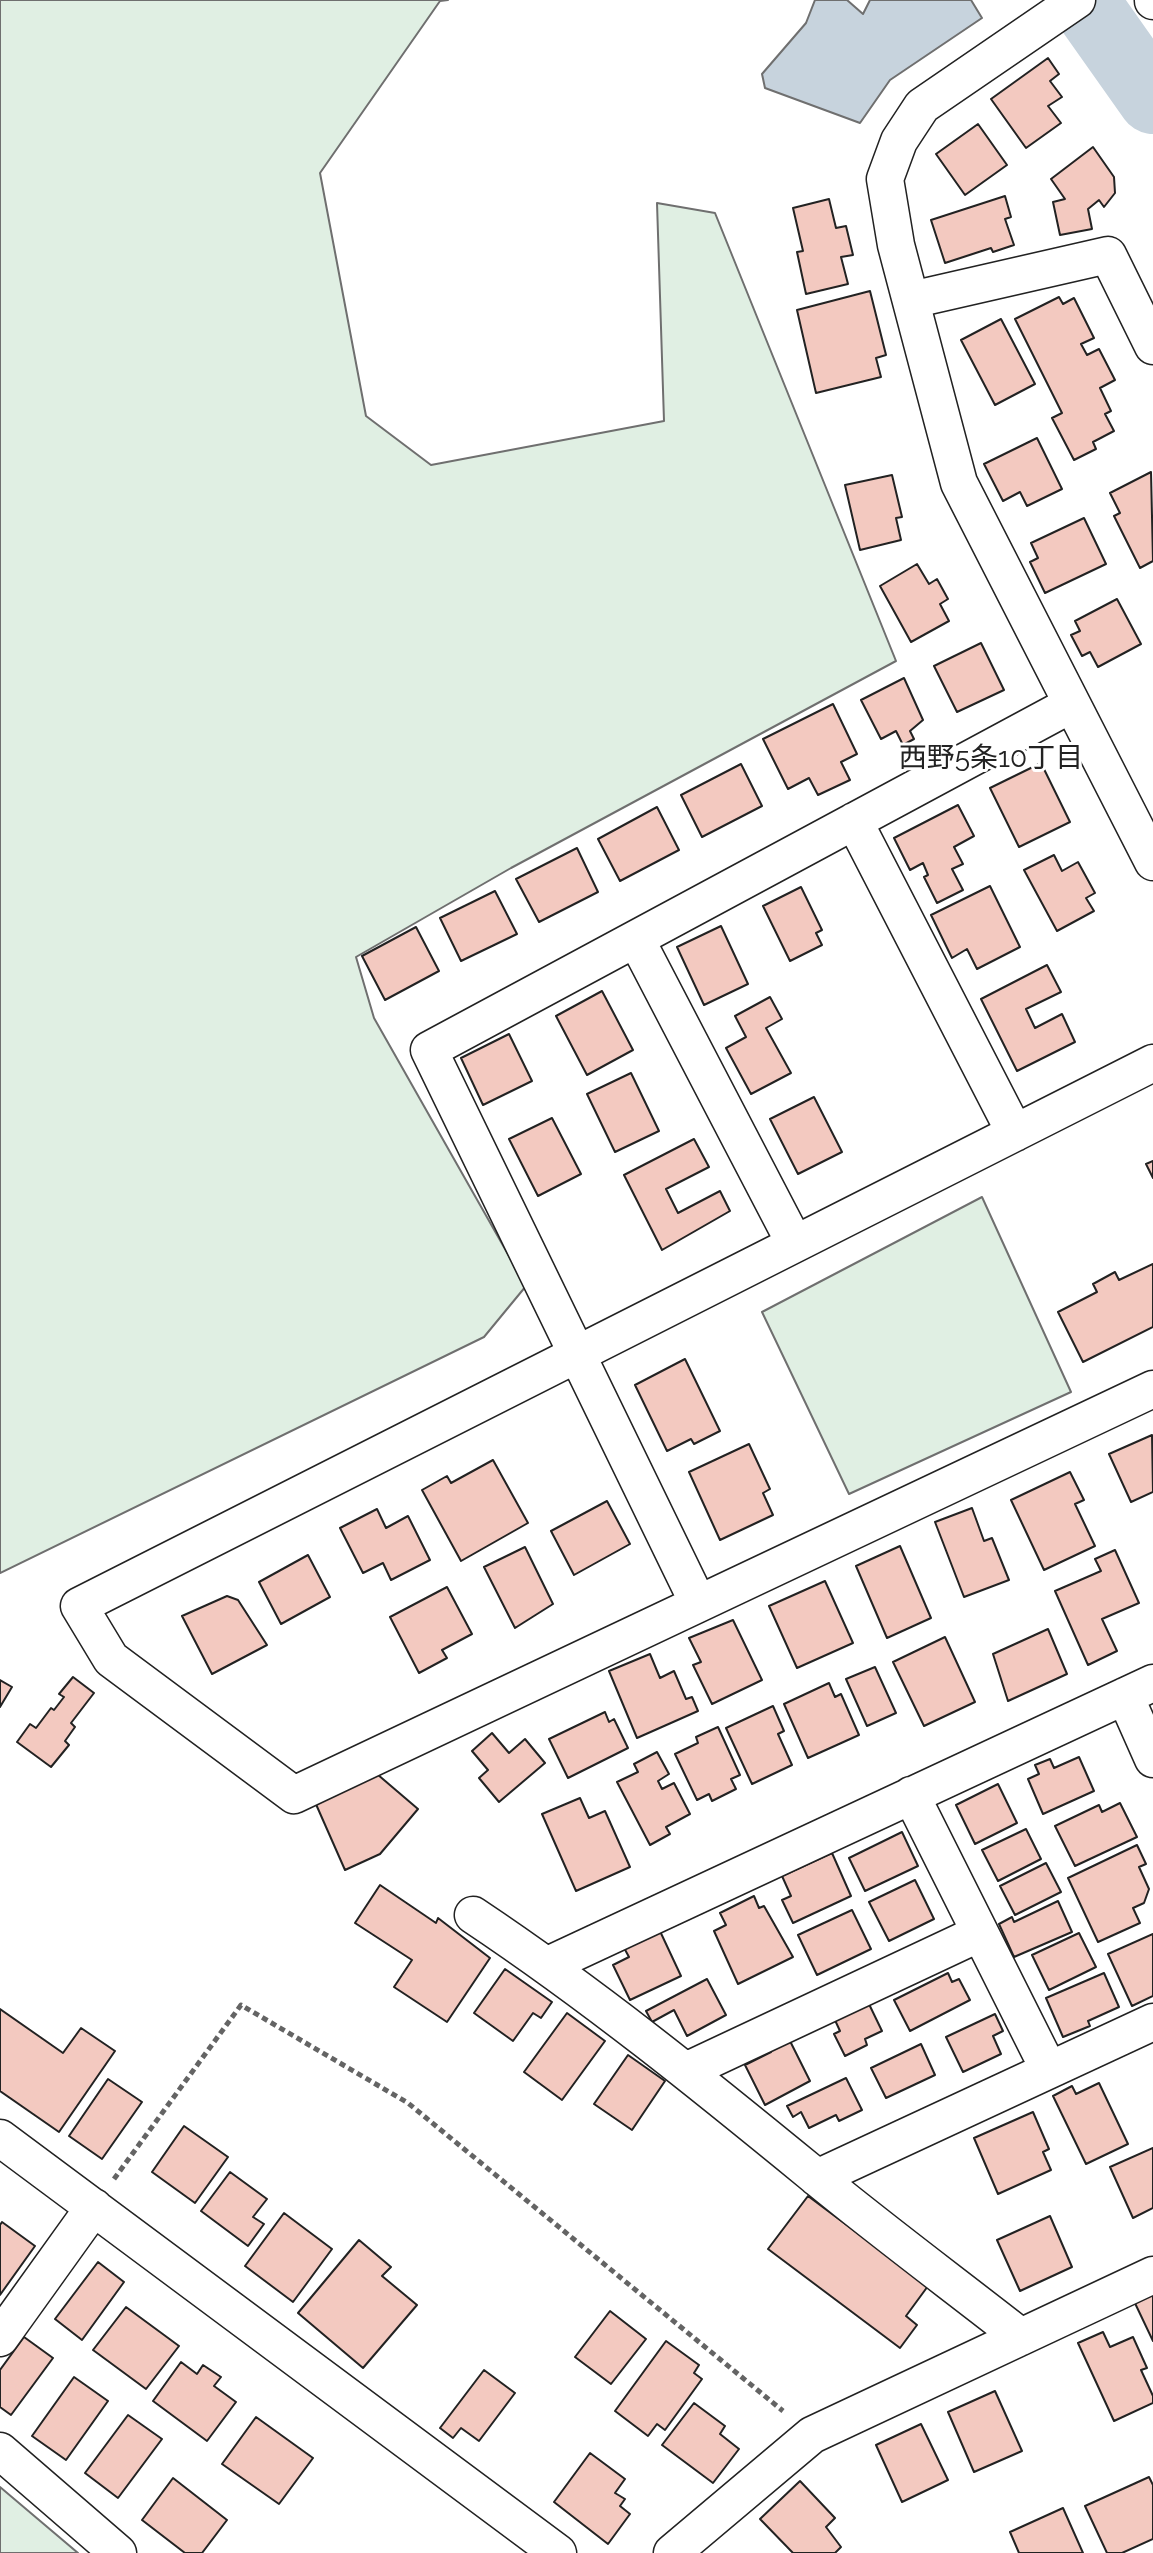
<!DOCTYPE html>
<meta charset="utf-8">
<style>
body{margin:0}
canvas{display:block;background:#fff}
</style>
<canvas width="1153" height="2553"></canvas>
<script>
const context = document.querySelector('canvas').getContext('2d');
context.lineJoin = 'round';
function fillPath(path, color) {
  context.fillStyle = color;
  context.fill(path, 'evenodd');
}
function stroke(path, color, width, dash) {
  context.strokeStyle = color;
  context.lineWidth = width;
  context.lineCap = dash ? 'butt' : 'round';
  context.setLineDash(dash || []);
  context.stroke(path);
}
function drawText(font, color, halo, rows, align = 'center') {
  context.font = font + ' Raleway,"Noto Sans JP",sans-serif';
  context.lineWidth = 6;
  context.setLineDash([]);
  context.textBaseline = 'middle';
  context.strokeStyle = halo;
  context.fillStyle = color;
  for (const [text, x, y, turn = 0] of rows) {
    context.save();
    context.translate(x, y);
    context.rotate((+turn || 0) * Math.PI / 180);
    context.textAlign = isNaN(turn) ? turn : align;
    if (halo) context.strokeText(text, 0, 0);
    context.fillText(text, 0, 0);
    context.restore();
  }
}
const green = new Path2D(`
 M0,0H448L440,1L320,173L366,416L431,465L664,421L657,203L715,213L896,661L511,868L356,957L374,1018L526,1286L484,1337L0,1573Z
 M982,1197L1071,1392L849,1494L762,1312Z
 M0,2487L78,2553H0Z`);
fillPath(green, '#e0efe3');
stroke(green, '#6f6f6f', 2);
const water = new Path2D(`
 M815,0H847L863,14L870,0H971L982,18L890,80L860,123L765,88L762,74L806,23Z`);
fillPath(water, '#c7d3dd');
stroke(water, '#6f6f6f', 2);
stroke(new Path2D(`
 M1083,0L1153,99`), '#c7d3dd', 70);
const building = new Path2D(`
 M1048,58L1059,74L1050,81L1062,97L1048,106L1061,123L1026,148L991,99Z
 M978,124L1007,165L965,195L936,154Z
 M1093,147L1114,177L1115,193L1104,207L1099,200L1088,209L1092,229L1060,235L1053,202L1065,199L1051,179Z
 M1005,196L1011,217L1005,219L1014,245L993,252L991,248L945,263L931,220Z
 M829,199L836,228L846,226L853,255L841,257L848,284L806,294L797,252L803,251L793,208Z
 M870,291L886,355L876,358L881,377L816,393L797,310Z
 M1059,297L1063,304L1074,298L1094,338L1081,344L1087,355L1099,349L1115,380L1100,388L1111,411L1105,414L1114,431L1093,442L1096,449L1074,460L1052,418L1062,413L1015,319Z
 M1001,319L1035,384L995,405L961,340Z
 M1037,438L1062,489L1027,506L1020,492L1003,501L984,464Z
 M1151,472L1153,561L1140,568L1114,516L1120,513L1110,493Z
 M892,475L902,517L896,518L901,540L860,550L845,485Z
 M1084,518L1106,564L1045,593L1030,562L1038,558L1031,543Z
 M917,564L929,584L937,579L948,599L940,604L949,621L911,642L880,586Z
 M1117,599L1141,644L1098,667L1090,652L1082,656L1071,635L1080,631L1075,621Z
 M981,643L1004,690L957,712L934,666Z
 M904,678L923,720L910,731L914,739L903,745L896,731L881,739L861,700Z
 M833,704L857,754L841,762L850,780L818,795L809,778L788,789L763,739Z
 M1041,763L1070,822L1019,847L990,788Z
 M741,764L762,806L702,837L681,795Z
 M958,805L974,836L954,847L963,864L952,869L963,890L937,903L924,877L928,875L923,863L910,870L894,838Z
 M657,807L679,850L620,881L598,839Z
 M577,848L598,892L539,922L516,879Z
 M1054,855L1062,871L1078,862L1095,893L1086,898L1094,911L1057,931L1024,870Z
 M990,886L1020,947L977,969L967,949L952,958L931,915Z
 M801,887L822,930L816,933L822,945L790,961L763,906Z
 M495,891L517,934L461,961L440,918Z
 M721,926L748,984L704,1005L677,947Z
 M416,927L439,971L385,1000L362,956Z
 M1047,965L1061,992L1026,1009L1035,1028L1062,1014L1075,1042L1017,1071L981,999Z
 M602,991L633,1050L587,1075L556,1016Z
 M770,997L782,1019L766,1028L791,1073L751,1094L726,1048L746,1037L735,1016Z
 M509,1034L532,1081L483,1105L461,1058Z
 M631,1073L659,1131L615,1152L587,1094Z
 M814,1097L842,1152L798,1174L770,1119Z
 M552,1118L581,1174L538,1196L509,1139Z
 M694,1139L709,1167L666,1189L678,1213L720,1191L730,1211L662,1250L624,1175Z
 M1153,1161V1178L1146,1164Z
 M1153,1264V1327L1083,1362L1058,1312L1097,1292L1093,1284L1115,1272L1119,1280Z
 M685,1359L720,1431L694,1444L691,1439L667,1451L635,1385Z
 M1152,1435L1153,1492L1131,1502L1109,1454Z
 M749,1444L770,1489L763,1493L773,1515L720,1540L689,1472Z
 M493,1460L528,1523L461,1561L422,1490L447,1476L451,1483Z
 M1070,1472L1084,1500L1075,1504L1095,1546L1044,1570L1011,1500Z
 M607,1501L630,1544L574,1575L551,1531Z
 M972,1508L984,1541L992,1538L1009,1580L964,1597L935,1522Z
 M377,1509L386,1528L408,1516L430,1560L391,1580L383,1563L363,1573L340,1528Z
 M900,1546L931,1618L887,1638L856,1566Z
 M525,1547L553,1604L515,1628L484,1567Z
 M1115,1550L1139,1603L1102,1619L1117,1651L1088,1665L1055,1591L1101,1571L1095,1559Z
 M308,1555L330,1597L281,1624L259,1582Z
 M825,1581L853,1643L797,1668L769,1606Z
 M447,1587L472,1634L442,1650L447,1658L419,1673L390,1617Z
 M227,1596L238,1600L267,1645L212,1674L182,1616Z
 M733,1620L762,1680L712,1704L693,1665L701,1662L689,1638Z
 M1048,1629L1067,1674L1008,1701L993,1654Z
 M945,1637L975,1702L924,1726L893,1662Z
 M650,1654L660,1678L674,1671L686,1699L692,1697L698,1711L637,1738L609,1671Z
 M875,1667L896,1713L867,1726L846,1679Z
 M73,1677L94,1693L71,1723L75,1727L65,1741L69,1745L51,1767L17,1742L30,1724L36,1728L51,1708L54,1710L64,1697L59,1694Z
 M0,1680L12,1687L0,1707Z
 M829,1683L835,1697L841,1694L859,1735L808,1758L784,1704Z
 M773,1706L784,1731L778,1734L792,1765L752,1784L726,1728Z
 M605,1712L609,1722L614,1719L628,1748L568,1778L549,1739Z
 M718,1727L740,1775L731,1779L736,1789L712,1801L709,1794L697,1800L675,1754L698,1743L696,1737Z
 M492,1733L509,1753L525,1739L545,1763L499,1802L479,1778L488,1770L472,1751Z
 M657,1752L669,1774L658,1781L662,1789L674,1783L690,1814L666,1827L670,1834L650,1845L617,1782L638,1772L634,1764Z
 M1079,1757L1094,1791L1043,1814L1028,1779L1039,1774L1035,1765L1050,1759L1054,1768Z
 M377,1774L418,1809L380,1854L345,1870L315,1802Z
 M998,1784L1017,1823L975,1844L956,1805Z
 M580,1798L589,1818L605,1811L630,1867L576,1891L542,1814Z
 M1120,1803L1137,1837L1075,1866L1055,1826L1099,1805L1102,1812Z
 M1026,1829L1041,1859L998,1881L982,1850Z
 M902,1832L918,1866L865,1891L849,1858Z
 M1137,1845L1146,1864L1139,1867L1149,1889L1144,1903L1133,1908L1140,1923L1098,1942L1068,1878Z
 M832,1853L851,1896L793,1923L782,1900L791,1896L782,1876Z
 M1046,1863L1061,1892L1015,1915L1000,1886Z
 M915,1880L934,1919L889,1941L869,1902Z
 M380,1885L436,1923L438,1918L490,1958L447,2022L394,1987L412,1960L355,1923Z
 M754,1896L759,1908L764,1906L793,1957L738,1984L714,1931L726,1925L720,1913Z
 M1058,1901L1072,1932L1014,1957L999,1924L1012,1917L1014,1922Z
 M852,1910L871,1949L817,1975L798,1935Z
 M659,1929L681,1976L630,2000L613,1965L629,1957L623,1946Z
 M1079,1933L1096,1967L1049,1990L1032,1955Z
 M1153,1934V1996L1132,2006L1108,1954Z
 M505,1969L552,2002L541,2018L533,2013L513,2041L474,2013Z
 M948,1973L952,1982L959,1979L970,2000L910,2031L894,2000Z
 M1104,1973L1119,2007L1088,2021L1090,2026L1063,2037L1046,1998Z
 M707,1979L726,2015L687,2036L674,2010L652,2022L646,2011Z
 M868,2002L882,2031L865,2039L867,2045L845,2056L834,2034L840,2031L834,2018Z
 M0,2009L63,2053L81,2028L115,2051L59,2132L0,2091Z
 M567,2013L605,2041L562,2100L524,2072Z
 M995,2014L1003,2031L993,2036L1001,2054L963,2072L946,2037Z
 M787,2035L810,2081L765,2105L745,2065L771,2052L768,2045Z
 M921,2044L935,2075L886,2098L871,2068Z
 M628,2055L665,2081L632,2130L594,2104Z
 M846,2078L862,2110L839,2121L836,2115L809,2128L801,2112L793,2117L787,2106Z
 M108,2079L142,2102L102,2159L69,2136Z
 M1099,2083L1128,2144L1086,2164L1053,2096L1072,2086L1076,2094Z
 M1033,2112L1049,2149L1043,2152L1051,2170L998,2194L974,2138Z
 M184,2126L228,2157L195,2203L152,2172Z
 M1153,2148V2208L1133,2218L1110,2167Z
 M230,2172L267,2199L253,2217L264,2224L248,2246L201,2211Z
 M808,2196L928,2286L906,2316L917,2325L900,2348L768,2249Z
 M284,2213L332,2249L293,2302L245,2266Z
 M1050,2216L1072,2267L1020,2291L997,2240Z
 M2,2222L35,2246L0,2295V2225Z
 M359,2240L391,2267L382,2276L417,2305L363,2368L298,2313Z
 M98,2262L124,2282L82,2340L55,2319Z
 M1153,2290V2341L1133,2299Z
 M126,2307L179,2346L146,2389L93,2350Z
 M610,2311L646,2339L611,2384L575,2357Z
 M1103,2332L1110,2347L1133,2337L1147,2368L1141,2370L1153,2396V2403L1114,2421L1078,2343Z
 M24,2337L53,2358L11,2415L0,2407V2370Z
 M666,2341L699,2365L694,2373L702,2379L665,2430L657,2424L648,2436L615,2411Z
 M181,2362L197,2374L203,2365L221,2377L214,2386L236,2402L207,2441L153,2401Z
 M484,2370L515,2393L479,2441L461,2428L453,2438L440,2428Z
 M74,2377L108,2401L66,2460L32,2436Z
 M995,2391L1022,2451L974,2472L948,2412Z
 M694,2403L725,2426L720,2434L739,2449L713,2483L662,2445Z
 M128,2415L162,2439L118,2498L85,2473Z
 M256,2417L313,2458L279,2504L222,2464Z
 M921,2424L948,2480L902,2502L876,2445Z
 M590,2453L625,2479L615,2493L625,2499L620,2506L630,2514L608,2544L554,2502Z
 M1149,2477L1153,2485V2539L1122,2553H1107L1085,2506Z
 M173,2478L227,2520L202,2553H185L142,2520Z
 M800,2481L835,2518L826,2527L841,2547L835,2553H793L760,2519Z
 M1063,2508L1083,2553H1019L1010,2532Z`);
fillPath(building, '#f3c9c0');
stroke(building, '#222', 2);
const street = new Path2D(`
 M1077,0L922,106L899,141L885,179L896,245L959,483L1153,862
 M1153,0V1
 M911,300L1108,255L1153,346
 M854,821L1015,1133
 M636,939L795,1244
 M1153,1063L79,1606L111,1659L294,1795L1153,1389
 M698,1603L429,1050L1072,704
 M1125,1696L1153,1759
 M911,1795L1049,2070
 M473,1915C593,1995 704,2085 815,2176C882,2231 952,2283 1021,2337
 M548,1965L1153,1683
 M688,2070L980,1933
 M0,2138L558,2553
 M817,2178L1153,2022
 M0,2338L94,2207
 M0,2451L118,2553
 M672,2553L812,2435L1153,2275`);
stroke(street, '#222', 39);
stroke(new Path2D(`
 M114,2179L241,2005L408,2103L783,2411`), '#646464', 5, [6, 4]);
stroke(street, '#fff', 36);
drawText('28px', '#222', '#fff', [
 ["西野5条10丁目",991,759]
]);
</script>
